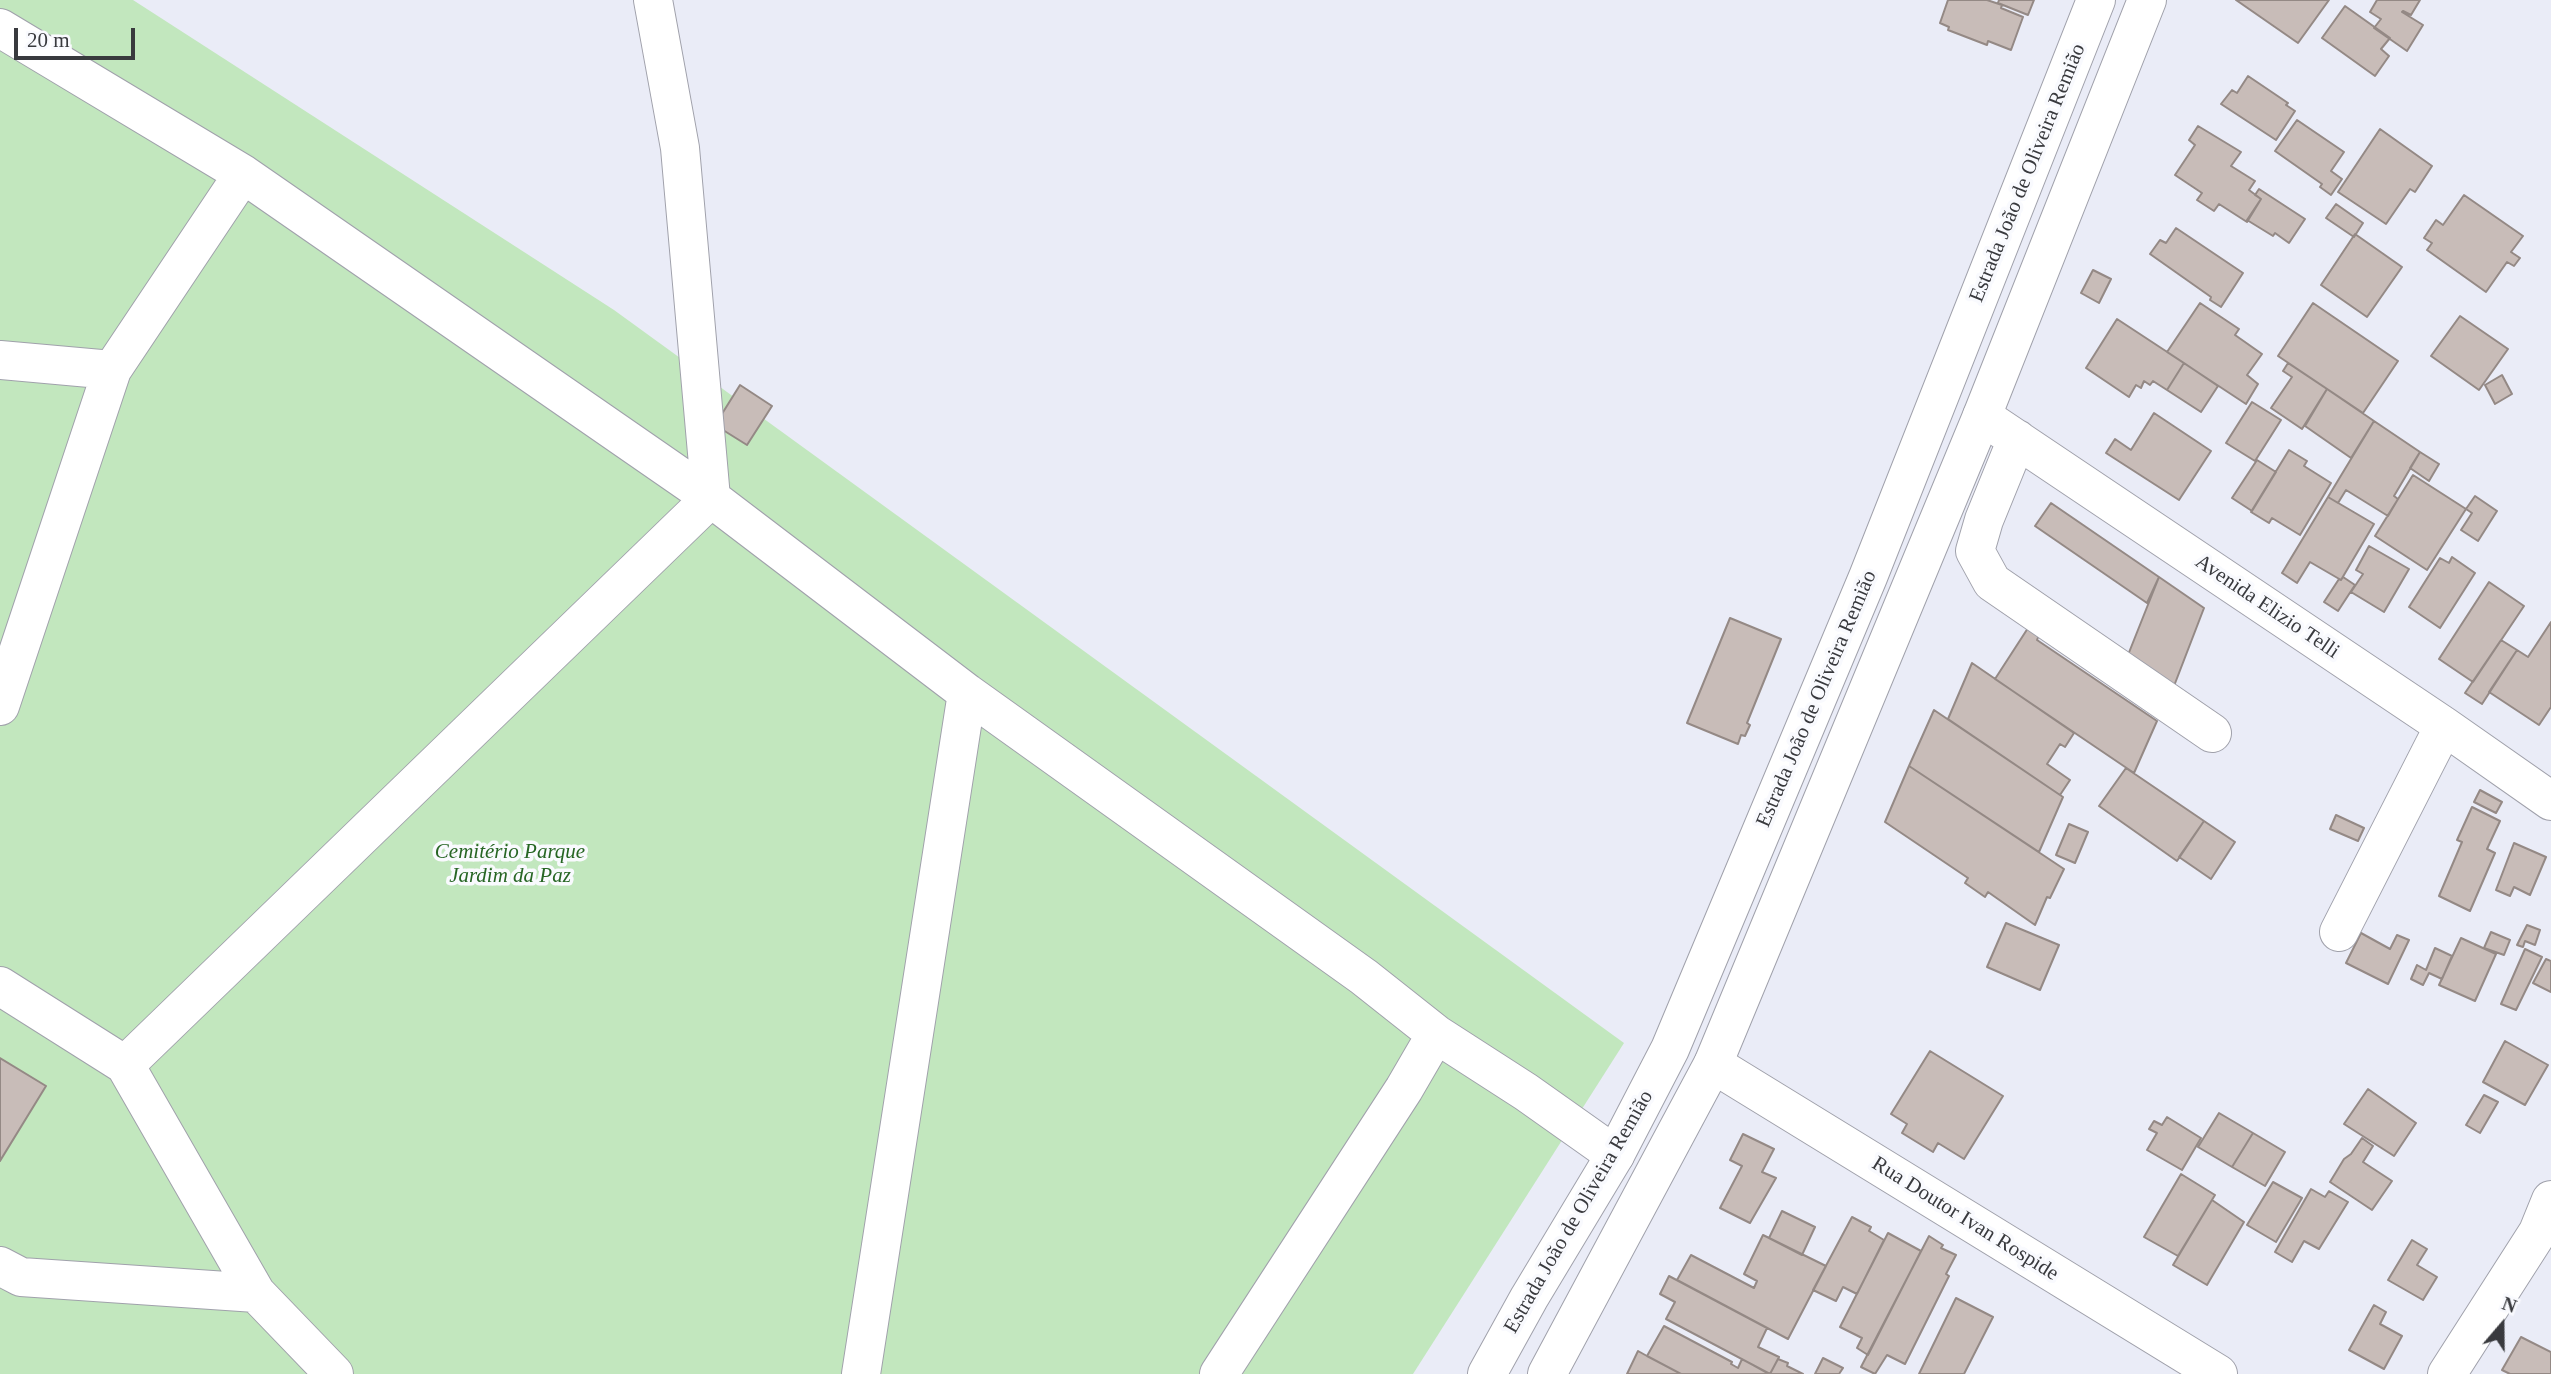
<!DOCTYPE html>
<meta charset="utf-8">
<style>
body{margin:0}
#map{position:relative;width:2551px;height:1374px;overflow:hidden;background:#eaecf7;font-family:Georgia,serif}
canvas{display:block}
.north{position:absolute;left:2467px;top:1290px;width:70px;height:70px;-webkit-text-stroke:5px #f9fafe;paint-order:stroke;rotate:20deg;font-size:19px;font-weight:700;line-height:28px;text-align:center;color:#393a3e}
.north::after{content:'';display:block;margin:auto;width:24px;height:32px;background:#393a3e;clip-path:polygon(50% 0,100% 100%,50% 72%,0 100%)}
.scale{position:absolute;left:14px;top:28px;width:121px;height:32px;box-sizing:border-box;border:4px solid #393a3e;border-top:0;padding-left:9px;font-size:21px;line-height:24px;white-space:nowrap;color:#393a3e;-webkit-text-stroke:5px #f9fafe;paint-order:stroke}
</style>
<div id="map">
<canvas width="2551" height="1374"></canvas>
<div class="north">N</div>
<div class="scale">20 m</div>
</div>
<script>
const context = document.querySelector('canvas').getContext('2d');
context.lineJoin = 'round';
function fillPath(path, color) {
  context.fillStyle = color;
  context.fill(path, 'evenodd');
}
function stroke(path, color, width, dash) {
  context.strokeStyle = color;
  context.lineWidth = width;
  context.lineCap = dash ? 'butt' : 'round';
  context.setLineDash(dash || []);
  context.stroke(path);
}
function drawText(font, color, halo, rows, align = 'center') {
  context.font = font + ' Georgia,serif';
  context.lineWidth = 7;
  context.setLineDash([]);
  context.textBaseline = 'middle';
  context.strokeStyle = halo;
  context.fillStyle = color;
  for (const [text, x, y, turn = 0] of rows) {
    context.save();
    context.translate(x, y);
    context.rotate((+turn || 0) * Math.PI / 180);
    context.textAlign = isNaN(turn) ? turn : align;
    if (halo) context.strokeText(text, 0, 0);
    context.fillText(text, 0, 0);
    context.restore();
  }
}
fillPath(new Path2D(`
 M0,0H133L614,310L1624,1043L1413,1374H0Z`), '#c2e7be');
const building = new Path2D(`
 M1948,0H1987L2002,5L2001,8L2023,17L2011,50L1988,41L1987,45L1948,30L1949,27L1940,23Z
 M1999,0H2034L2028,15L1998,3Z
 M2236,0H2329L2298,43Z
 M2377,0H2420L2411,15L2403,11L2402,12L2423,25L2407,51L2374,28L2381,19L2370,12Z
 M2345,6L2390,38L2381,49L2389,56L2375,76L2322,38Z
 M2248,76L2288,103L2286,105L2295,111L2276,140L2221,104L2232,90L2237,93Z
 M2297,120L2344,152L2331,171L2342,179L2331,195L2320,187L2322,184L2275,151Z
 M2198,126L2241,152L2231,166L2255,181L2249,190L2261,199L2247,222L2219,204L2214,211L2197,200L2202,193L2175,175L2195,145L2189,140Z
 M2380,129L2432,166L2415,192L2410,189L2386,224L2338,192Z
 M2259,189L2305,219L2289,243L2275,233L2273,236L2247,220L2261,199L2255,195Z
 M2464,195L2523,236L2511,252L2520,258L2514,266L2507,262L2486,292L2427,250L2432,243L2424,238L2436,220L2443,225Z
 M2336,204L2363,223L2354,237L2326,218Z
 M2176,228L2243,273L2221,307L2210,300L2211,297L2150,254L2160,240L2166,243Z
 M2355,234L2402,267L2367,317L2321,285Z
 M2093,270L2111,279L2099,303L2081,293Z
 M2200,303L2239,329L2235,335L2262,354L2247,375L2258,384L2246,404L2167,352Z
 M2313,303L2398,361L2363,413L2278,356Z
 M2460,316L2508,349L2479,390L2431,356Z
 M2117,319L2184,363L2167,390L2153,381L2150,385L2144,381L2141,388L2136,385L2129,397L2086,368Z
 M2184,363L2218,386L2201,412L2167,390Z
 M2288,363L2327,389L2302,429L2271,408L2292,377L2283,371Z
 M2502,375L2512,394L2495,404L2485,385Z
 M740,385L772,406L747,445L715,425Z
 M2327,389L2374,421L2351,458L2305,426Z
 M2252,402L2281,420L2255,461L2226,443Z
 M2154,413L2211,451L2179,500L2106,453L2115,439L2131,450Z
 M2374,421L2420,452L2394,496L2398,499L2388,516L2346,490L2338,503L2328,497Z
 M2289,450L2307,461L2304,466L2331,483L2300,535L2272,518L2269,523L2251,512Z
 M2420,452L2439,464L2429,481L2410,468Z
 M2257,460L2276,472L2252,511L2232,498Z
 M2413,475L2466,509L2427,570L2375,536Z
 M2475,496L2497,511L2478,541L2461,530L2472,513L2466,509Z
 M2328,497L2374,524L2341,580L2310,562L2297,583L2282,573Z
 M2051,503L2159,577L2147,603L2035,526Z
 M2369,546L2409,569L2384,612L2351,592L2363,574L2356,570Z
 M2452,557L2475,573L2440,628L2409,607L2440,558L2449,563Z
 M2159,577L2204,608L2174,686L2128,655Z
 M2343,577L2355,585L2338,611L2324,602L2339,579L2341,580Z
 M2489,582L2524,606L2473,682L2439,659Z
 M1730,618L1781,639L1747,723L1750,725L1745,736L1741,735L1738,744L1687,723Z
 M2551,622V707L2539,725L2489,692L2517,650L2528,657Z
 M2028,628L2039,635L2037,640L2157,721L2134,773L1995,679Z
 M2501,640L2517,650L2482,704L2465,693Z
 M1972,663L2074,733L2065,747L2060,744L2047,764L2070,780L2060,795L1948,719Z
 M1934,710L2063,797L2039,852L1909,766Z
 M1909,766L2064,869L2050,898L2047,897L2035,925L1988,892L1985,897L1965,883L1968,878L1885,822Z
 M2126,768L2204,821L2177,861L2099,806Z
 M2480,790L2502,802L2496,813L2474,802Z
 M2472,807L2500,821L2487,849L2495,853L2470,911L2439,896L2462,842L2457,840Z
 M2336,815L2364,828L2358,841L2330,829Z
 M2204,821L2235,842L2211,879L2179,857Z
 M2069,824L2088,832L2075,863L2056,855Z
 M2514,843L2546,857L2530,895L2514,887L2510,896L2496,890Z
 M2006,923L2059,945L2040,990L1987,967Z
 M2527,925L2540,930L2535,945L2525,941L2523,947L2517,945Z
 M2491,932L2510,940L2504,955L2484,948Z
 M2361,933L2390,949L2397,935L2409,940L2388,984L2346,963Z
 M2461,938L2496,954L2475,1001L2439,985Z
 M2435,948L2452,956L2442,979L2429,973L2423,985L2411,979L2417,965L2426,970Z
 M2525,949L2542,957L2516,1010L2501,1004Z
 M2546,959L2551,961V992L2533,983Z
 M2505,1041L2548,1065L2525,1105L2483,1082Z
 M1930,1051L2003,1096L1964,1159L1938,1143L1933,1152L1902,1133L1907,1124L1891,1114Z
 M0,1058L46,1086L0,1161Z
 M2368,1089L2416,1123L2394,1156L2344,1124Z
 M2484,1095L2498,1102L2480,1133L2466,1125Z
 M2219,1113L2253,1133L2232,1167L2198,1147Z
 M2167,1117L2201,1138L2182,1170L2147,1150L2157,1133L2149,1129L2154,1121L2162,1125Z
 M2253,1133L2285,1152L2265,1186L2232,1167Z
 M1743,1134L1774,1149L1762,1172L1776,1178L1750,1223L1720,1208L1742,1166L1730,1160Z
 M2362,1138L2373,1146L2363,1162L2392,1181L2372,1210L2330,1182L2344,1159L2351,1154Z
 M2181,1174L2215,1195L2178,1256L2144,1237Z
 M2273,1182L2302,1198L2276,1242L2247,1225Z
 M2311,1189L2325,1197L2329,1191L2348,1202L2319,1249L2304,1241L2292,1262L2275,1252Z
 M2212,1200L2244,1222L2207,1285L2173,1265Z
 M1782,1211L1815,1227L1802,1255L1769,1238Z
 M1852,1217L1871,1227L1869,1231L1884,1240L1857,1294L1843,1287L1836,1301L1813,1290Z
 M1888,1233L1921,1251L1868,1355L1857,1348L1862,1338L1840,1327Z
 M1763,1235L1826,1266L1788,1339L1677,1280L1691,1255L1754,1288L1757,1281L1744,1274Z
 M1929,1236L1943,1245L1941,1248L1956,1255L1946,1274L1949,1276L1905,1364L1887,1355L1875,1374L1861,1367Z
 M2412,1240L2427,1249L2417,1265L2437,1277L2423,1300L2388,1280Z
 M1669,1276L1767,1328L1758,1347L1779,1357L1770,1374L1666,1319L1675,1302L1660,1294Z
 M1956,1298L1993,1317L1964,1374H1919Z
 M2374,1305L2386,1312L2380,1324L2402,1336L2384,1369L2349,1350Z
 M1664,1326L1732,1362L1731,1364L1738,1368L1742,1359L1769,1374H1681L1647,1356Z
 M2521,1337L2551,1352V1374H2510L2502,1370Z
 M1638,1351L1647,1356L1681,1374H1627Z
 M1823,1358L1843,1368L1839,1374H1815Z
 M1778,1359L1788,1363L1787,1366L1803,1374H1770Z`);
fillPath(building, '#c8bcb8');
stroke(building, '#948985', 2);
const minor = new Path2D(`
 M0,28L243,174L711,498L967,693L1364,977L1436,1034L1526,1092L1615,1155
 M0,360L112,370
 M1982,416L2444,726L2551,801
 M2017,439L1984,520L1975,551L1992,582L2212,733
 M0,706L112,370L243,174
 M2339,932L2444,726
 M0,986L125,1065L256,1293L334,1374
 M1713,1064L2218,1374
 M125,1065L711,498L680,148L653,0
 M0,1266L21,1277L256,1293
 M861,1374L967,693
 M1219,1374L1404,1089L1436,1034
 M2447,1374L2538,1232L2551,1200`);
const major = new Path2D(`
 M1487,1374L1529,1298L1615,1155L1670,1049L1868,577L2096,0
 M1547,1374L1713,1064L1982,416L2147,0`);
stroke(minor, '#a0a1ab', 40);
stroke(major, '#a0a1ab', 40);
stroke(minor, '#fff', 38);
stroke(major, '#fff', 38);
drawText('21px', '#393a3e', '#f9fafe', [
 ["Estrada João de Oliveira Remião",2028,173,-68],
 ["Avenida Elizio Telli",2267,607,34],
 ["Estrada João de Oliveira Remião",1817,699,-67],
 ["Estrada João de Oliveira Remião",1579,1212,-60],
 ["Rua Doutor Ivan Rospide",1965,1219,32]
]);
drawText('italic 21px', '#276624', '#f9fafe', [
 ["Cemitério Parque",510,852],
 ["Jardim da Paz",510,876]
]);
</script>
